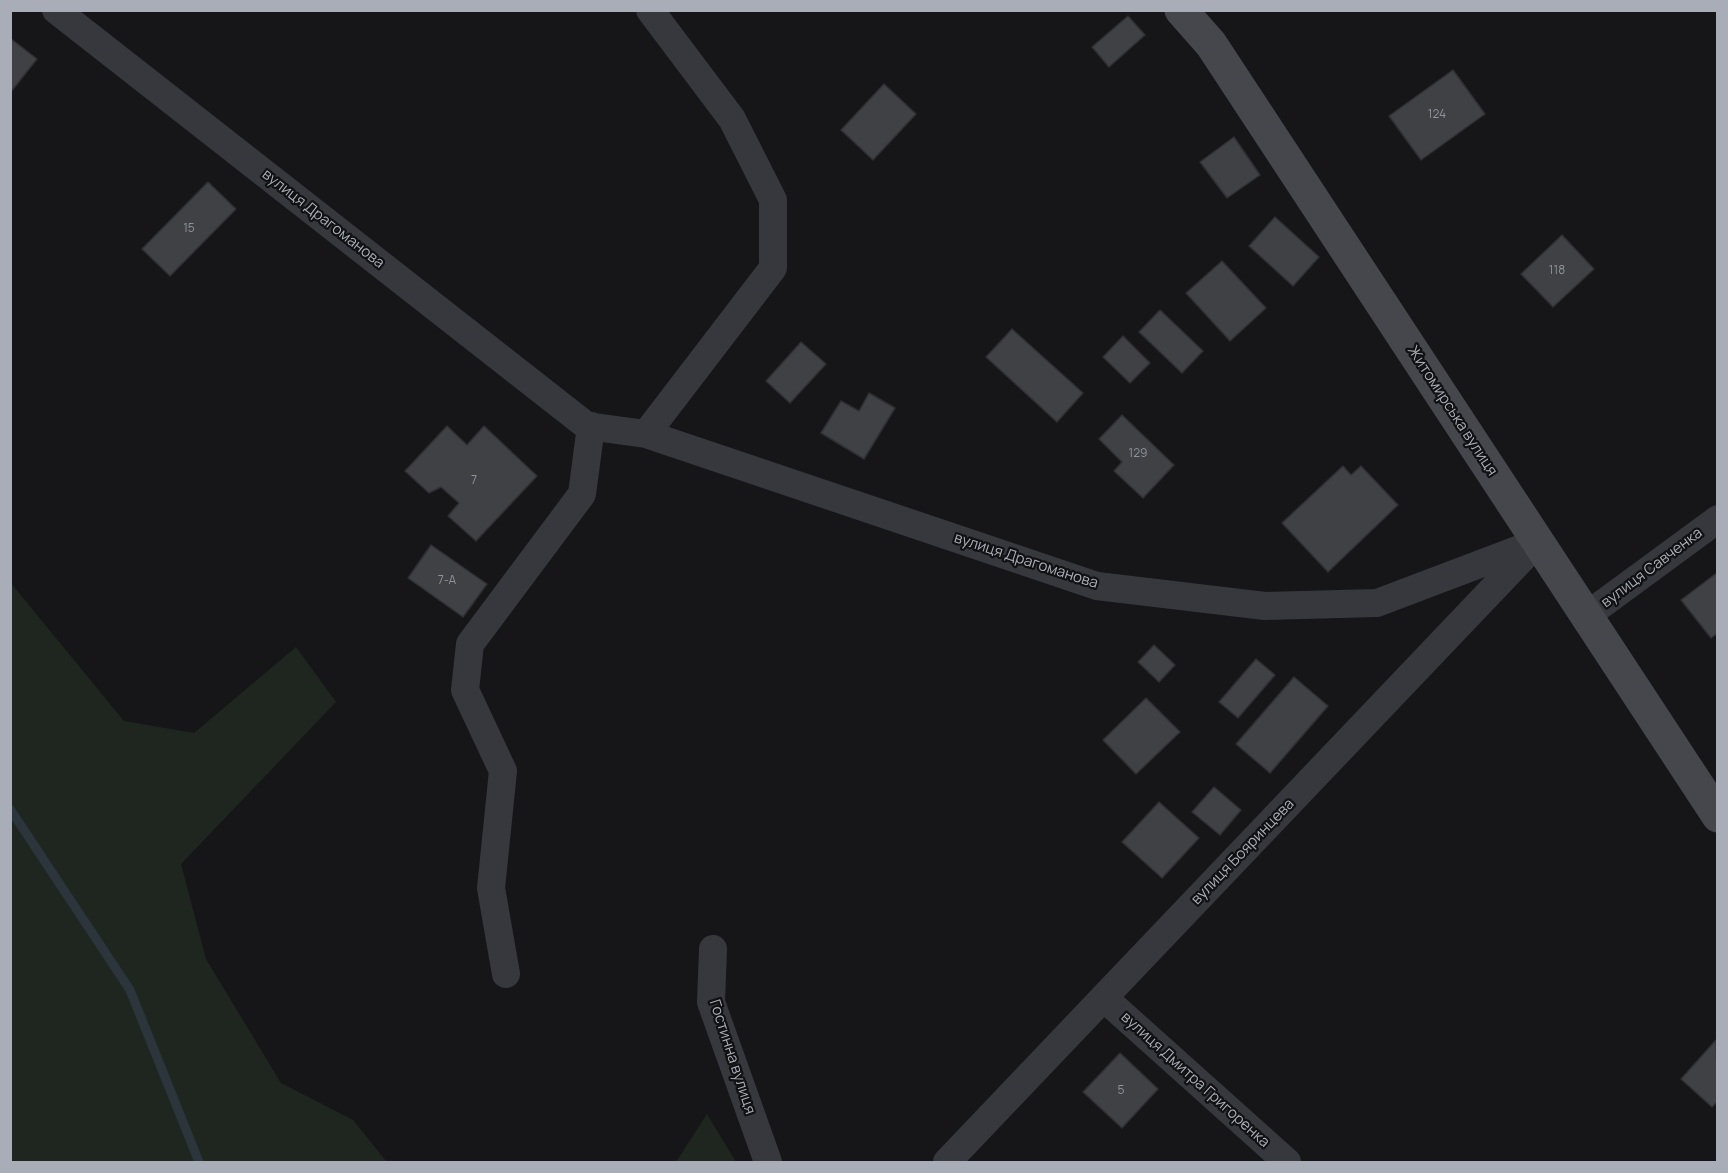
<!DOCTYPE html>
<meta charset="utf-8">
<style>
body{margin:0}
#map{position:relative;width:1728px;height:1173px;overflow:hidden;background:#161618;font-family:Manrope,sans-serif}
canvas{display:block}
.frame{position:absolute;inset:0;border:12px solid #a8adb8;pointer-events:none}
</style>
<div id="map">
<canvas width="1728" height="1173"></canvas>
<div class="frame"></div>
</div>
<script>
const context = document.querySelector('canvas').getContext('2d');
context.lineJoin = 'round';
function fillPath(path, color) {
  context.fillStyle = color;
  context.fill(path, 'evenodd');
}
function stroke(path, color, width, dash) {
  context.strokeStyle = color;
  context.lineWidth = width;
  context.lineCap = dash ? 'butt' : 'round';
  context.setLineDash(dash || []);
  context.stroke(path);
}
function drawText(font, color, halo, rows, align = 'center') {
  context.font = font + ' Manrope,sans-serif';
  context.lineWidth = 4.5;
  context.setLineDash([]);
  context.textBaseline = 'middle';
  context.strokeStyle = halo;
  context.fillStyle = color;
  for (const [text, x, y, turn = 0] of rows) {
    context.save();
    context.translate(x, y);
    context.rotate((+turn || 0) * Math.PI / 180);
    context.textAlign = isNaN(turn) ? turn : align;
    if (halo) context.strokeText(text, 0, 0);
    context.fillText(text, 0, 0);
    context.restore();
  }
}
fillPath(new Path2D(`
 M10,582L124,721L194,733L296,647L336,702L181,864L206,959L281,1083L353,1120L387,1162H11Z
 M707,1114L736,1162H676Z`), '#1e261f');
stroke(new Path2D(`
 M10,809L130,990L199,1162`), '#2c353c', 9);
const building = new Path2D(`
 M1128,16L1145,35L1109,67L1092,47Z
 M10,38L37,59L10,93Z
 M1453,70L1485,114L1421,160L1389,116Z
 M884,84L916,114L873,160L841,130Z
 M1234,137L1260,175L1227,198L1200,162Z
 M208,182L236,209L170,276L142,249Z
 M1275,217L1319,257L1293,286L1249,246Z
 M1562,235L1594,269L1553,307L1521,274Z
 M1222,261L1266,308L1230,341L1186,293Z
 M1160,310L1203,351L1182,373L1139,332Z
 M1012,329L1083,393L1057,422L986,357Z
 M1123,336L1150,363L1130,383L1103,357Z
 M801,342L826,364L790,403L766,381Z
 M869,393L895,408L864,459L821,433L841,401L859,411Z
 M1122,415L1174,465L1143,498L1114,471L1122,462L1099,439Z
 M447,426L467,445L484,426L537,476L476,541L448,516L459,503L441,487L429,493L405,471Z
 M1343,466L1351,475L1361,466L1398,505L1328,572L1282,523Z
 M431,545L487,584L463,617L408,578Z
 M1718,572V633L1711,638L1681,600Z
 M1154,645L1175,665L1159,682L1138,662Z
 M1256,659L1275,675L1238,718L1219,702Z
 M1294,677L1328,706L1270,773L1236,744Z
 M1146,698L1180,732L1136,774L1103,740Z
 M1214,787L1241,810L1220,835L1192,812Z
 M1159,802L1199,838L1162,878L1122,842Z
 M1716,1040L1718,1101L1712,1107L1681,1079Z
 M1120,1053L1158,1089L1122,1128L1083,1092Z`);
fillPath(building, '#404145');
stroke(building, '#303034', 1.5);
stroke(new Path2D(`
 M56,10L587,426L646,434L1097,586L1265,606L1377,603L1538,542
 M646,434L773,268V200L732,119L650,10
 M1586,616L1718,519
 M713,949L711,1002L768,1162
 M506,974L491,888L503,771L465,690L470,644L582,494L591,426
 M1104,998L1287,1162
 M947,1162L1532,548`), '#37383d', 28);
stroke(new Path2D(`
 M1181,10L1211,44L1718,816`), '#45474d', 33);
drawText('12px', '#8e929b', null, [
 ["124",1437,115],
 ["15",189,229],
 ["118",1557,271],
 ["129",1138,454],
 ["7",474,481],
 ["7-А",447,581],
 ["5",1121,1091]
]);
drawText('15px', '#a8adb8', '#111113', [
 ["вулиця Драгоманова",323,219,38],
 ["Житомирська вулиця",1452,411,57],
 ["вулиця Драгоманова",1026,561,18],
 ["вулиця Савченка",1652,568,-37],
 ["вулиця Бояринцева",1243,852,-46],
 ["Гостинна вулиця",732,1057,72],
 ["вулиця Дмитра Григоренка",1195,1080,42]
]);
</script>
